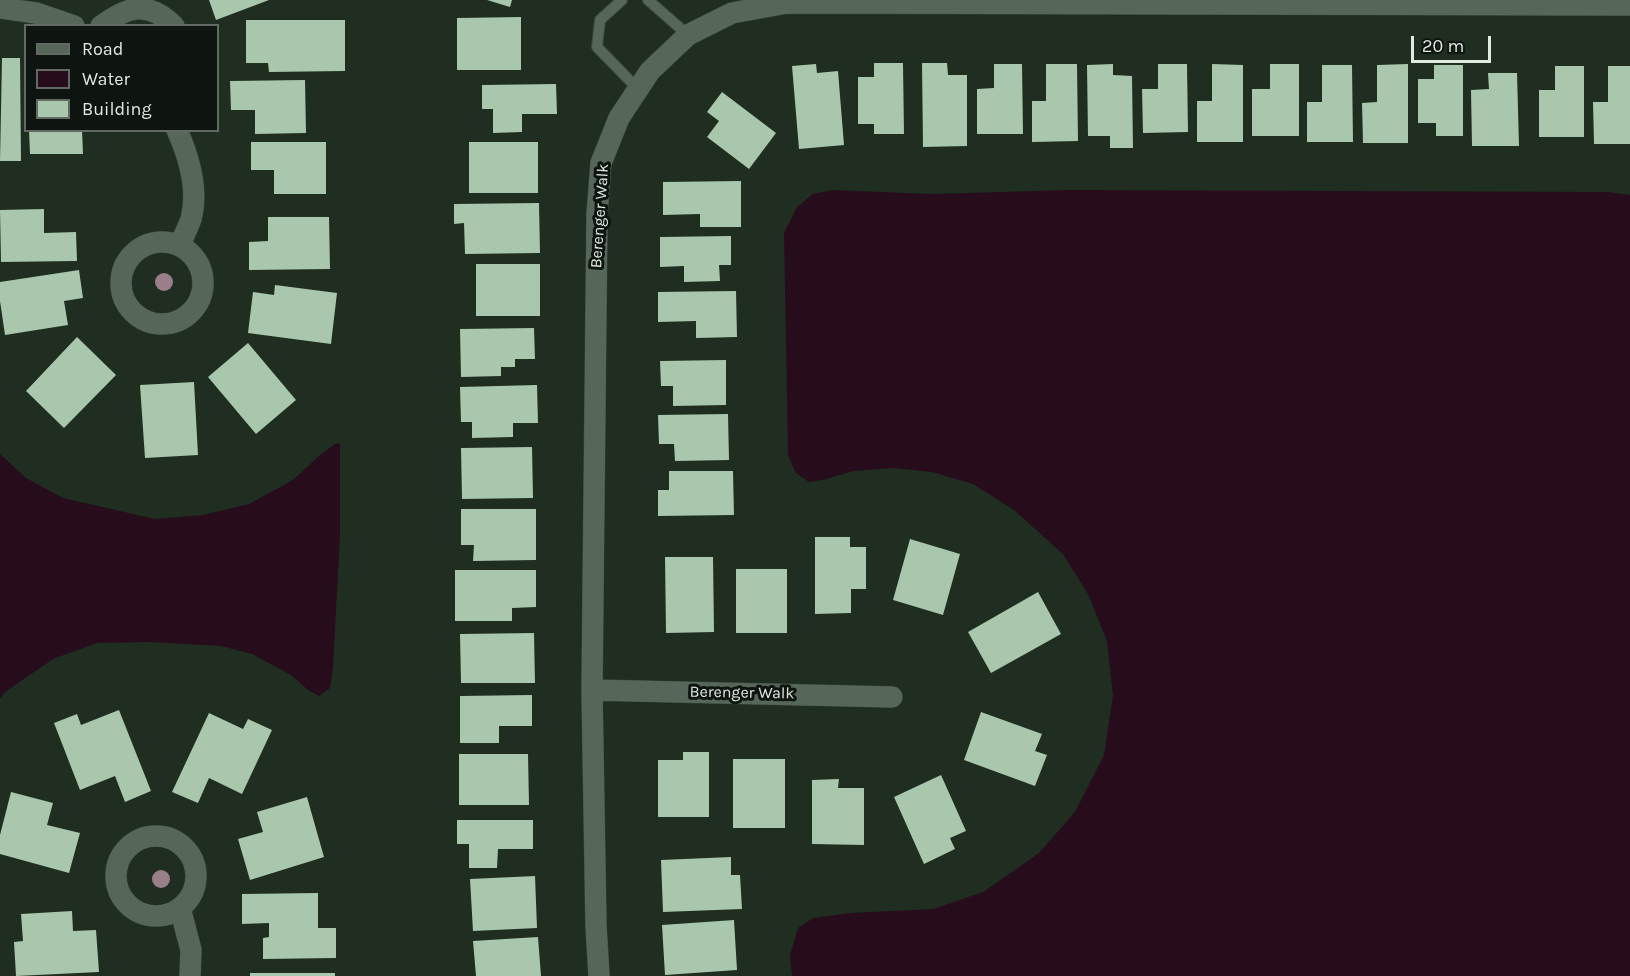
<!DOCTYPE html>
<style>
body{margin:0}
#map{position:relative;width:1630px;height:976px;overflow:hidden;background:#1f2e21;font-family:Karla,sans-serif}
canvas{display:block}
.legend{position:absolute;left:24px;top:24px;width:195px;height:108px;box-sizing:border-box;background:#0e140f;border:2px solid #626a63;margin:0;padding:8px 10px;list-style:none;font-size:18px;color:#e0eae1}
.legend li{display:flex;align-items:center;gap:12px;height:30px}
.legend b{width:30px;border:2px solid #626a63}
.scale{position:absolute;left:1411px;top:36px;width:80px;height:27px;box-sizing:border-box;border:3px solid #e0eae1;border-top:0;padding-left:8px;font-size:18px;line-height:21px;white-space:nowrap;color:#e0eae1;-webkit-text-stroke:4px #0e140f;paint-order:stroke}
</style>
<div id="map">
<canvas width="1630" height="976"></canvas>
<ul class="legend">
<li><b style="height:8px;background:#566759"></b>Road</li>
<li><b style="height:16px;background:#270d1c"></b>Water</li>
<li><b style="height:16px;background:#a9c7ad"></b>Building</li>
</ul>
<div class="scale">20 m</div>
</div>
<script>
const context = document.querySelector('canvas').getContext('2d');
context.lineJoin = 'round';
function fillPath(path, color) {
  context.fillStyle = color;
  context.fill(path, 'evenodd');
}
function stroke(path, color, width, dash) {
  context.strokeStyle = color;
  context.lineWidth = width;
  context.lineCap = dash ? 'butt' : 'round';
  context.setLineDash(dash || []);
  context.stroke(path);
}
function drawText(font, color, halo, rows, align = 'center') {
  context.font = font + ' Karla,sans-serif';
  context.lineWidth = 6;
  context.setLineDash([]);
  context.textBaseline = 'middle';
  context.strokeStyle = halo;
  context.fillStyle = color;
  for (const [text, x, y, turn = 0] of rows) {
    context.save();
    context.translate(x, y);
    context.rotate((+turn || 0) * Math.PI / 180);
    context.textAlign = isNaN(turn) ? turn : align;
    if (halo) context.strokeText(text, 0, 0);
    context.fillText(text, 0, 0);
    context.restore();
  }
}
fillPath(new Path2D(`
 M833,190L932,194L1070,190L1608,192L1630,195V976H792L790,955L798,928L813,918L851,913L933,909L983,892L1039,853L1075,812L1104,755L1113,695L1107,641L1088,594L1063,554L1014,510L973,484L932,472L892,468L853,471L823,480L809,482L796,473L788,456L784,233L797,207L813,194Z
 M340,443V535L333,668L330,688L319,696L308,690L291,675L252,654L221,646L150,642L97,643L53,659L5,692L0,699V454L26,478L63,498L155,519L203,515L249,504L293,480L320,455L335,444Z`), '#270d1c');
fillPath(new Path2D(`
 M209,0H269L216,20Z
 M487,0H512L510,7Z
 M521,17V70H457V18Z
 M246,20H345V71L269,72L268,63H246Z
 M2,58H20L21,161H0Z
 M874,63H903L904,134H874V124H858V77H874Z
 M922,63H947L948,75H967V146L923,147Z
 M816,64L817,73L838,71L844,145L799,149L792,66Z
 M994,64H1022L1023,134H977V89L994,88Z
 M1046,64H1077L1078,141L1032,142V101H1046Z
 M1113,64V75L1132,76L1133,148H1110V136H1088L1087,65Z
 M1158,64H1187L1188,132L1143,133L1142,89H1158Z
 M1212,64L1243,65V142H1197V101H1212Z
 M1270,64H1299V136H1252V89H1270Z
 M1408,64V143H1363L1362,103L1377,102V65Z
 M1322,65H1352L1353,142H1307V102H1322Z
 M1434,65H1463V136H1436V123H1418V79H1434Z
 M1555,66H1584V137H1539V90H1555Z
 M1608,66H1630V144H1594L1593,102H1608Z
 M1488,73H1517L1519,146H1472L1471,90L1489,89Z
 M305,80L306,133L255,134V110H231L230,81Z
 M556,84L557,114H522V132L493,133V109H482V85Z
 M722,92L776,133L749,169L707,137L719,121L707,112Z
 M29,130H82L83,154H30Z
 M251,142H326V194H274V170H251Z
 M469,142H538V193H469Z
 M741,181V227H700V214L663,215V182Z
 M539,203L540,253L465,254L464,223L454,224V204Z
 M44,209V233L76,232L77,261L1,262L0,210Z
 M268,217H329L330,269L249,270V242L268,241Z
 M731,236V265H719L720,281L684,282V266L660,267V237Z
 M476,264H540V316H476Z
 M79,270L83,298L64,301L68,325L5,335L0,301V282Z
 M275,285L337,293L331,344L248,333L253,292L274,295Z
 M736,291L737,337L696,338V321L658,322V292Z
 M534,328L535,359H515V367H501V376L461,377L460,329Z
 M77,337L116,375L64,428L26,391Z
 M248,343L296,400L256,434L208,377Z
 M726,360V405L673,406V386H661L660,361Z
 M194,382L198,455L145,458L140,385Z
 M537,385L538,423H513V437L472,438V422H461L460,387Z
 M728,414L729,460L675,461L674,444H659L658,415Z
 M532,447L533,498L462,499L461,448Z
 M669,471H733L734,515L658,516V490H669Z
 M461,509H536V560L473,561L474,545H461Z
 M815,537H850V547H866V589H851V613L815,614Z
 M910,539L960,554L943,615L893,600Z
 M665,557H713L714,632L666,633Z
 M736,569H787V633H736Z
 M455,570H536V607L512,608V621H455Z
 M1038,592L1061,634L991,673L968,632Z
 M534,633L535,683H461L460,634Z
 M532,695V726H499V743H460V696Z
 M119,710L151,791L125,802L115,776L80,790L54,723L77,714L81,725Z
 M981,712L1042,734L1035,751L1047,755L1035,786L964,760Z
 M209,713L243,729L248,719L272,730L242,794L209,778L198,803L172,792Z
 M683,752H709V817H658V760H683Z
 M459,754H528L529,805H459Z
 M733,759H785V828H733Z
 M941,775L966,831L950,838L955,849L924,864L894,797Z
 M839,779L838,788H864V845L812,844V780Z
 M11,792L53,803L47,825L80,833L69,873L0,854V835Z
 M307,797L324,857L250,880L238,839L263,832L257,812Z
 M457,820H533V849H498L497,868H469V844H457Z
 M731,857V875H740L742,909L663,912L661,860Z
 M535,876L537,928L473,931L470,879Z
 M318,893V928H336V958L263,959V938L269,937V923L242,924V894Z
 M72,911L73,931L96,930L99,972L16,976L14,942L23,941L21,914Z
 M734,920L737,970L665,975L662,925Z
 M538,937L541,976H476L473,941Z
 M250,973H335V976H250Z`), '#a9c7ad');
const service = new Path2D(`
 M622,0L600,20L597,47L638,89
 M648,0L688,35`);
const minor = new Path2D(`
 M0,8L36,13L74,26
 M101,26C128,6 148,0 174,26
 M177,130C189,157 199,189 191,219C188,228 183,237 180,245
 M121 283a41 41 0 1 1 82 0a41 41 0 1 1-82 0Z
 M592,690L892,697
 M116 876a40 40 0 1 1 80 0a40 40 0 1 1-80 0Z
 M180,908L191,950L190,976
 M599,976L596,926L592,690L597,214L601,163L619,118L650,71L688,35L732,13L787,3L1630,5`);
stroke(service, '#3c493e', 12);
stroke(minor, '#3c493e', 22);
stroke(service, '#566759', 10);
stroke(minor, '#566759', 21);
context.fillStyle = '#9a7f8a';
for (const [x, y] of [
 [164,282],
 [161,879]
]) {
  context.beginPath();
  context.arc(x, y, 9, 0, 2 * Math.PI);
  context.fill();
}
drawText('16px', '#e0eae1', '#0e140f', [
 ["Berenger Walk",600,216,-86],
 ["Berenger Walk",742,693,1]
]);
</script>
